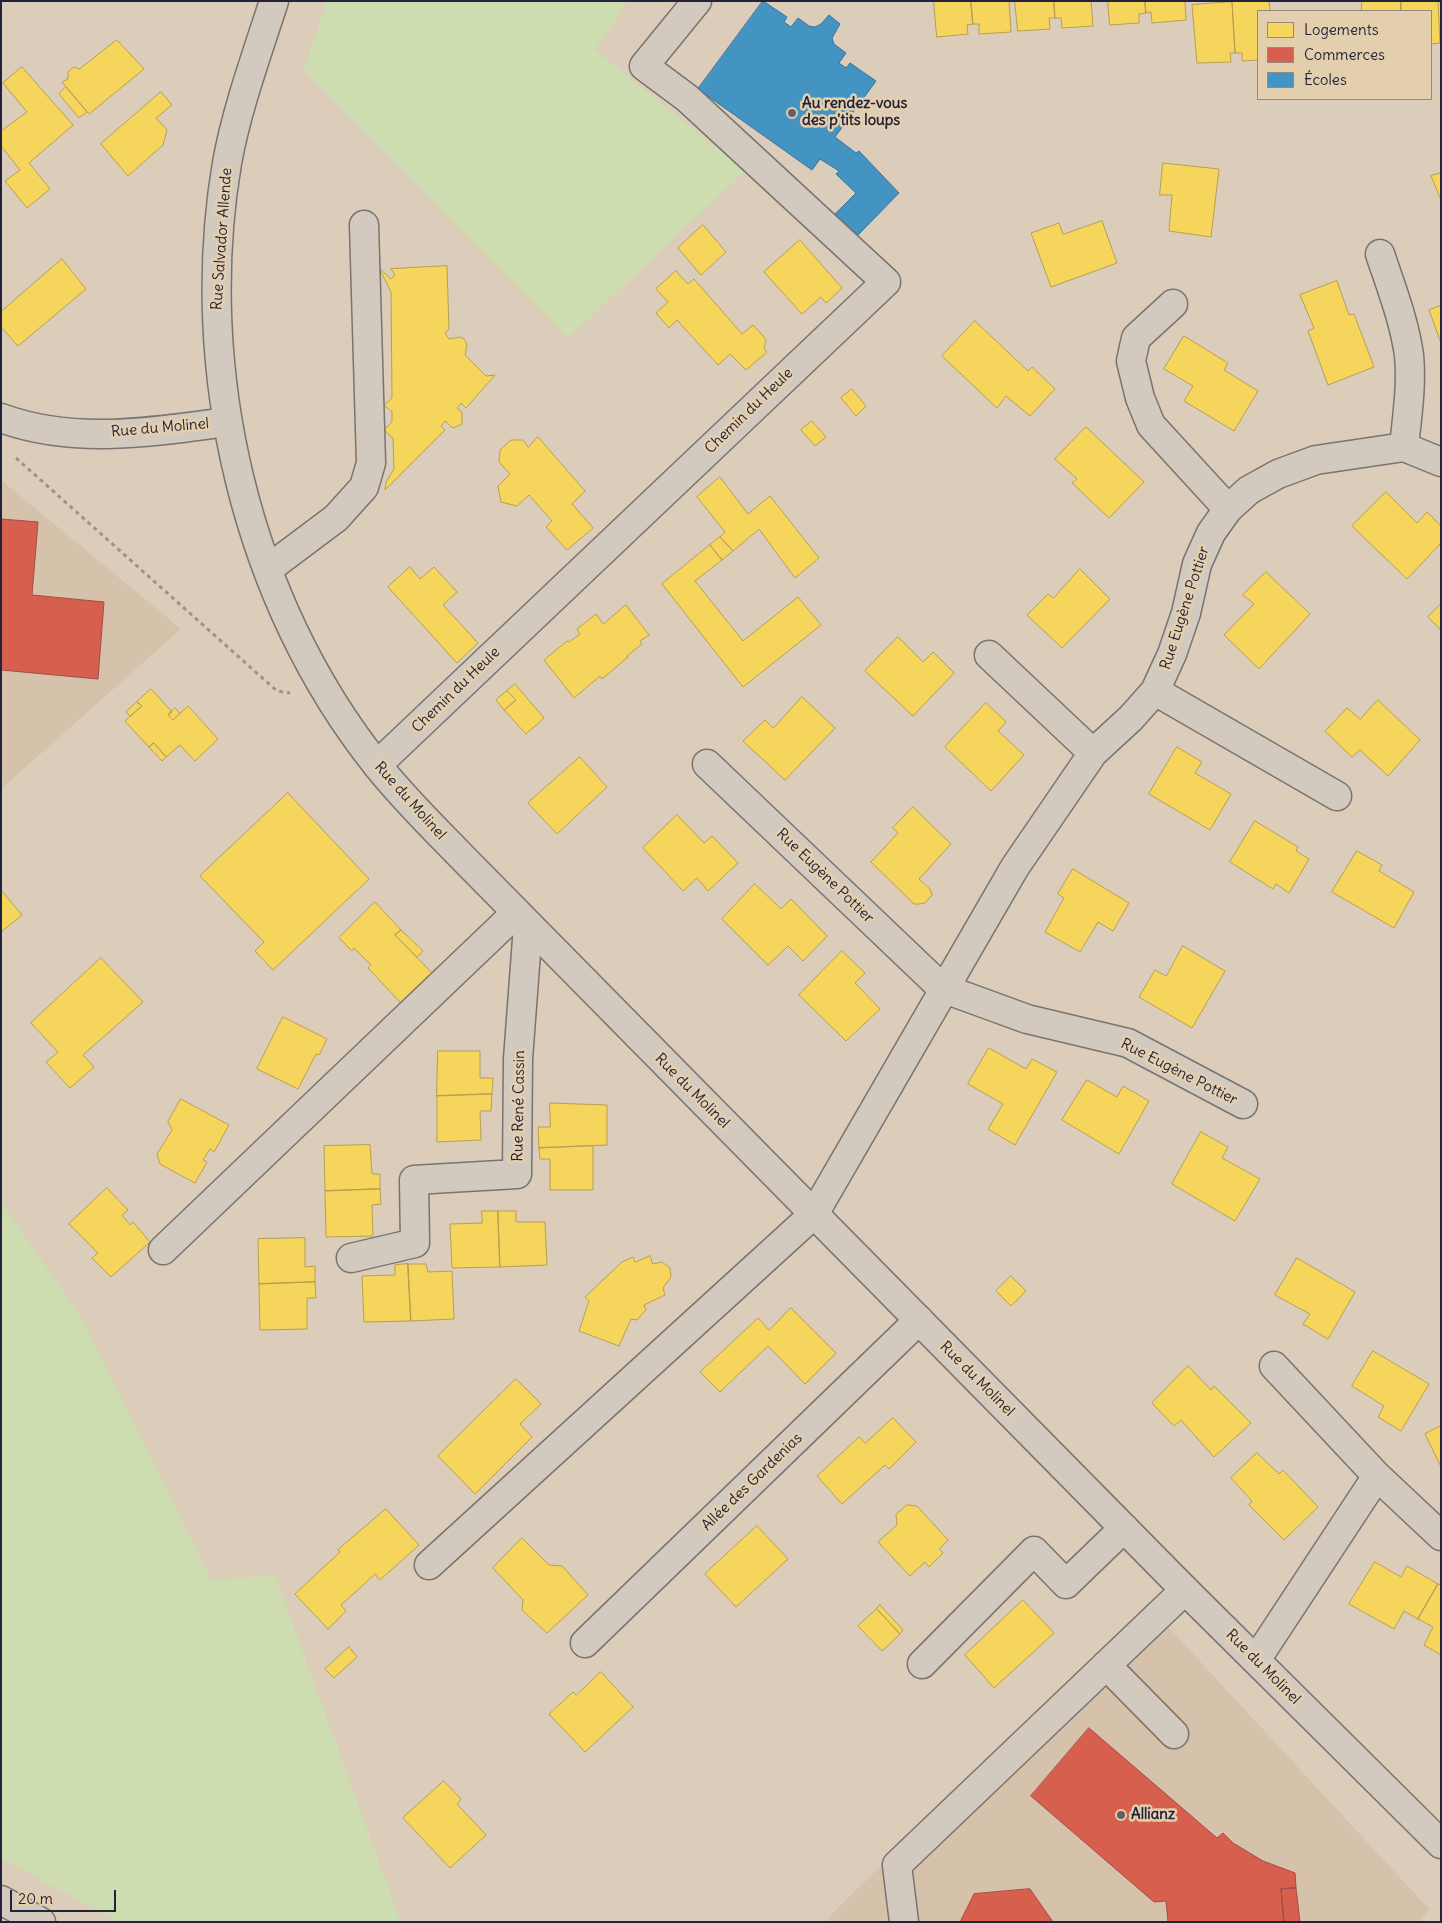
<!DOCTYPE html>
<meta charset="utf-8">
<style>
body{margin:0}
#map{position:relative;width:1442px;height:1923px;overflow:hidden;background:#dbcdba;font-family:Delius,sans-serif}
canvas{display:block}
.frame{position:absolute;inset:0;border:2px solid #22223b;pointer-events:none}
.legend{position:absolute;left:1257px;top:10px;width:175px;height:90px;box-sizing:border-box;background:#e3cfad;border:1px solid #968a7f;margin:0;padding:6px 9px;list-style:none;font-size:15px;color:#22223b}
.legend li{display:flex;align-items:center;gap:10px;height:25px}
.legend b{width:25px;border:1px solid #968a7f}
.scale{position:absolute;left:10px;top:1890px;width:106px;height:22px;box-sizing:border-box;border:2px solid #22223b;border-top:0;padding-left:6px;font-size:15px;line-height:18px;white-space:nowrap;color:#22223b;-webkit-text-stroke:4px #e3cfad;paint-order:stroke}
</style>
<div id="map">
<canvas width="1442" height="1923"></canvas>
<div class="frame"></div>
<ul class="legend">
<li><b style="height:14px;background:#f6d55c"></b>Logements</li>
<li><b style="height:14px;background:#d6604d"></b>Commerces</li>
<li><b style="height:14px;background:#4393c3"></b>Écoles</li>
</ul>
<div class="scale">20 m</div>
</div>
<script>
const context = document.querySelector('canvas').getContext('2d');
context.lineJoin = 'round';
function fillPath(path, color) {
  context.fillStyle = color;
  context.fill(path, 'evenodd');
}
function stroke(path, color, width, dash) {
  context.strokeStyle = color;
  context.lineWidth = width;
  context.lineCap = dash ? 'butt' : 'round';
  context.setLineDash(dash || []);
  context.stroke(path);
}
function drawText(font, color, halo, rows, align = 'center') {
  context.font = font + ' Delius,sans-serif';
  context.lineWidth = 5;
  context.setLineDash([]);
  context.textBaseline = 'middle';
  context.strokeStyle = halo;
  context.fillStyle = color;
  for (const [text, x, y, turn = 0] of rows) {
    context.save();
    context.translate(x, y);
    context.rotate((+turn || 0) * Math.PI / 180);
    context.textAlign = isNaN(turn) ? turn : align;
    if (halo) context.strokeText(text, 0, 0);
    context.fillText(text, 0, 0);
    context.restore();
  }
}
fillPath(new Path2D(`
 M1,480L181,629L1,789Z
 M1147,1604L1429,1909L1419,1922H827L832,1914Z`), '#d6c1aa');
fillPath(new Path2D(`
 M327,1H628L595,50L745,171L568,338L304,70Z
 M1,1202L84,1322L211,1580L275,1575L401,1922H118L1,1858Z`), '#cdddaf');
const homes = new Path2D(`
 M934,1H971L973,24L967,25L968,34L937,37Z
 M971,1H1009L1011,32L979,34V24H973Z
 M1015,1H1054L1055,18H1049L1050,29L1018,31Z
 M1054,1H1091L1093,26L1062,28L1061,18H1055Z
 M1108,1H1145L1146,13L1139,14V23L1110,25Z
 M1145,1H1185L1186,20L1152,23L1151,12L1146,13Z
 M1269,1L1270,11H1258V60L1242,61V53H1235L1232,2Z
 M1362,1H1401V11H1362Z
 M1401,1H1438L1440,43L1431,44V11H1401Z
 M1232,2L1235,53H1230L1231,62L1197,63L1192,5Z
 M117,40L144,69L89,114L62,82L68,79V72L74,67L79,69Z
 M22,67L73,125L29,163L50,189L27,208L5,181L20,170L1,146V131L27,112L3,83Z
 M66,87L87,112L79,118L59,94Z
 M161,92L172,105L156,118L167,130L163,145L128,176L101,144Z
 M1163,163L1219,169L1211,237L1169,231L1172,195H1160Z
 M1441,173V200L1431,176Z
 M1102,221L1117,263L1051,287L1031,233L1059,223L1063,234Z
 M703,225L726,252L701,275L678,248Z
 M800,240L842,288L826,303L821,297L802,314L764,272Z
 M62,259L86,289L18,346L1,327V312Z
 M447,266L449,329L445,333L449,339L460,337L464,339L467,344L465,355L486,376L495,375L466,408L461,403L457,408L462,412V424L453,428L445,421L441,426L445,430L385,490L386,482L394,469L393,438L384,430L392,422V412L384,405L392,398L391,292L379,268L391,279L395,275L391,269Z
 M676,271L688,284L694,279L742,334L753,325L764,337L766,341L764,349L767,352L746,370L730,354L718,365L677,320L669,328L656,313L668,302L656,289Z
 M1337,281L1349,315L1354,314L1374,367L1328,385L1308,331L1314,328L1300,295Z
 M1441,306V343L1429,310Z
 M975,321L1028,371L1032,367L1055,389L1030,416L1006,396L997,408L942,356Z
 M1184,336L1228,363L1224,370L1258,391L1234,431L1184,401L1193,386L1164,369Z
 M852,389L866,406L856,416L841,398Z
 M812,421L826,437L815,446L801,430Z
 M1086,427L1144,482L1109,518L1072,483L1077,479L1055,459Z
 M538,437L585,491L572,504L593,528L567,550L546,527L552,521L529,495L517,506L501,502L498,486L510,474L499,462L500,450L511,440H523L528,447Z
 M720,477L748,514L770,496L819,558L795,578L759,529L733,551L720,537L725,532L697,497Z
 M1386,492L1417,523L1427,512L1441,526V543L1407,579L1352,526Z
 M720,537L733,551L722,560L710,545Z
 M710,545L722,560L695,581L743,641L798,597L821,625L743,687L662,584Z
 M410,567L420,579L434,567L457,592L443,605L478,643L457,663L388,587Z
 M1080,569L1110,599L1062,648L1027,615L1048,594L1053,598Z
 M1266,572L1310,614L1259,669L1224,635L1254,604L1243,595Z
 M1441,604V630L1428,617Z
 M626,605L649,635L640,641L642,644L627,656L628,657L602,679L600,676L574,698L544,660L567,641L569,642L580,634L577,629L596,614L603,624Z
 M898,637L923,662L933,652L954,673L913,716L865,671Z
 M515,684L544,718L526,734L504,710L516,700L507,691Z
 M151,689L172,712L168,715L173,720L188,706L218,739L195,761L180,745L166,757L154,743L149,747L125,721L142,706L137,702Z
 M507,691L516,700L504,710L496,700Z
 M802,697L835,728L785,780L743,741L765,720L773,728Z
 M1378,700L1420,740L1388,776L1360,750L1352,757L1325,731L1347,708L1360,719Z
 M137,702L142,706L130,716L126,712Z
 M986,703L1006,722L998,731L1024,755L991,791L945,747Z
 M175,708L180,713L173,720L168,715Z
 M154,743L166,757L162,761L149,747Z
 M1177,747L1202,762L1195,773L1231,794L1210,830L1149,794Z
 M580,757L607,787L557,834L528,803Z
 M288,793L369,879L273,970L255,951L264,942L200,876Z
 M913,807L951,844L919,879L930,889L932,895L925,903L919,904H914L871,862L898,833L893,828Z
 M677,815L704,843L712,836L738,863L708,891L697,878L683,891L643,848Z
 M1255,821L1298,847L1296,851L1309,859L1289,893L1276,884L1273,889L1230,862Z
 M1357,851L1382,865L1379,871L1414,892L1394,928L1332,892Z
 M1073,869L1129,903L1113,931L1098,922L1080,952L1045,932L1064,898L1058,894Z
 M755,884L781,909L791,899L827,936L803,961L788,946L768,965L722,919Z
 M1,890L22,915L1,932Z
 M375,902L401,930L395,935L432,973L401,1003L368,968L371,965L354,948L352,951L339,938Z
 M401,930L423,951L417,957L395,935Z
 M1183,946L1225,971L1192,1028L1139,997L1155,970L1166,976Z
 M842,951L865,973L855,983L880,1009L846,1041L799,995Z
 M101,958L143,1002L83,1055L94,1067L70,1088L46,1062L58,1052L31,1023Z
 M283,1017L327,1039L319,1055L316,1054L298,1089L257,1069Z
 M989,1048L1026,1069L1032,1059L1057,1072L1015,1145L988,1129L1003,1104L968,1084Z
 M438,1051H480V1078H493L492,1094L437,1096Z
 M1087,1080L1117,1097L1123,1086L1149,1101L1119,1154L1062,1120Z
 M492,1094L491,1111H480L481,1140L437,1142V1096Z
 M181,1099L229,1125L214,1152L210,1149L203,1160L207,1162L195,1183L160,1164L157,1154L172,1130L168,1122Z
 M550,1103L607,1105V1145L539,1148L538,1127H550Z
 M1201,1132L1228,1147L1222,1158L1260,1179L1235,1221L1172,1184Z
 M370,1145L372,1174H380V1189L325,1191L324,1146Z
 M593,1146V1190H550V1159H540L539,1148Z
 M107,1188L128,1210L122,1215L130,1225L133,1222L150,1242L111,1277L92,1258L98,1253L69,1224Z
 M380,1189L381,1204L372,1205L373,1236L326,1237L325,1191Z
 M482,1211H498L500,1267L452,1268L450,1224L482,1223Z
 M498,1211H516V1222H545L547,1265L500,1267Z
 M305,1238V1267L315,1266V1282L259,1284L258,1239Z
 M650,1256L653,1264L662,1262L670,1268L671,1277L663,1288L665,1295L644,1305L646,1310L637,1320L631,1319L619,1346L579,1331L589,1301L585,1297L622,1262L633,1257L635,1262Z
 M1297,1258L1355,1292L1328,1339L1303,1324L1310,1314L1275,1295Z
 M408,1264L411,1321L364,1322L362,1276L395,1275V1265Z
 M408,1264H426L428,1272L452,1271L454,1319L411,1321Z
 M1011,1276L1026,1291L1011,1306L996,1291Z
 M315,1282L316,1298H307V1329L260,1330L259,1284Z
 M791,1308L836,1353L805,1384L768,1346L720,1392L700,1372L758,1318L769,1330Z
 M1373,1351L1429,1384L1401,1431L1378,1417L1384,1406L1352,1386Z
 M1188,1366L1211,1390L1214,1386L1251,1423L1214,1457L1181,1420L1174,1426L1152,1403Z
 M516,1379L541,1404L520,1424L532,1437L475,1494L438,1456Z
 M893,1418L916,1442L889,1469L885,1465L842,1504L817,1476L859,1437L865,1443Z
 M1441,1426V1467L1425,1434Z
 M1257,1453L1279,1474L1283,1470L1318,1507L1284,1540L1249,1505L1252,1501L1231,1478Z
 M907,1505L917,1506L948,1540L939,1549L943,1553L929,1567L925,1562L910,1576L878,1542L897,1525L896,1515Z
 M386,1509L419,1545L380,1580L375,1574L341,1605L346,1611L328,1629L295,1594L340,1552L338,1550Z
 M757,1526L788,1559L736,1607L705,1574Z
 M522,1538L549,1565L562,1566L588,1595L547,1633L522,1610L523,1600L493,1568Z
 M1375,1562L1401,1577L1407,1566L1438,1584L1418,1619L1404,1611L1394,1629L1349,1604Z
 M1438,1584L1441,1585V1655L1424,1645L1433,1627L1418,1619Z
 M1023,1600L1054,1633L994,1688L965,1655Z
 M880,1605L903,1630L900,1634L877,1609Z
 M877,1609L900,1634L882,1651L858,1626Z
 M349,1647L357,1657L334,1678L325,1669Z
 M601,1672L633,1707L585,1752L549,1714L573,1692L576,1695Z
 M444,1781L461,1799L457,1804L486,1835L450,1868L403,1818Z`);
fillPath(homes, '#f6d55c');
stroke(homes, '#b69f52', 1);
const shops = new Path2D(`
 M1,519L38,522L32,595L104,602L98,679L1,670Z
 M1089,1728L1217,1838L1223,1833L1233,1843L1263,1861L1295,1873L1296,1888L1281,1889L1284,1922H1168L1166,1901L1154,1902L1031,1796Z
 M1296,1888L1300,1922H1284L1281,1889Z
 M1030,1889L1053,1922H960L974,1894Z`);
fillPath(shops, '#d6604d');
stroke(shops, '#a04d48', 1);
const schools = new Path2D(`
 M763,1L787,17L784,22L791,27L798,18L809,26L815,27L821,24L829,15L840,24L832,38L834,44L846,53L839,63L846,68L850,63L876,81L835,137L856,153L859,151L899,193L858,235L835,214L856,193L836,174L839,171L820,159L812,170L698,89Z`);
fillPath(schools, '#4393c3');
stroke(schools, '#39719a', 1);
const minor = new Path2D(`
 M1380,254C1391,287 1404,320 1409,355C1412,385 1407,417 1404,447
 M1173,304L1136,338L1131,361L1140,398L1151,425L1228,509
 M1,418C74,445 153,432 227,422
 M268,569L336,518L364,487L371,463L364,225
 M989,655L1093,753
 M1155,691L1337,796
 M707,764L942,988L1027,1019L1128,1043L1243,1104
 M377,765L886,282L687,98L644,66L697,1
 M163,1250L516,913
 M351,1258L415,1243L414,1180L517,1174L518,1059L528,926
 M1274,1366L1377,1476
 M429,1565L814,1214L1015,867L1093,753L1131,718L1155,691L1172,654L1186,613L1197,564L1211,533L1228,509L1249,490L1278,474L1316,460L1404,447L1441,462
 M585,1643L919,1320
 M1256,1660L1377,1476L1441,1536
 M922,1664L1034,1551L1066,1584L1124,1528
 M1106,1665L1174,1734
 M904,1922L897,1865L1185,1590`);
const major = new Path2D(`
 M274,1C257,54 237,108 227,163C192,369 246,601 377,765C403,798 434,828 463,858L1185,1590L1441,1844`);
const highway = new Path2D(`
 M1,1900L41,1922`);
stroke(minor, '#7a7370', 31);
stroke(major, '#7a7370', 31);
stroke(highway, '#7a7370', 31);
stroke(new Path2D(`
 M16,458L277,691L290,693`), '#9a948e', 3, [4, 4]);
stroke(minor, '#d2cabe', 28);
stroke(major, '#d2cabe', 28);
stroke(highway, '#d2cabe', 28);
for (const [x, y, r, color] of [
 [792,113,5,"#635e67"],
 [1121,1815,5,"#635e67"]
]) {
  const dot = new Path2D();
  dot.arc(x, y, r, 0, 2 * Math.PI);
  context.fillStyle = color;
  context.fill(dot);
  stroke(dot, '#e3cfad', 2);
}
drawText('bold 15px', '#22223b', '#e3cfad', [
 ["Au rendez-vous",802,104],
 ["des p'tits loups",802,121],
 ["Allianz",1131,1815]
], 'left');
drawText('15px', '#22223b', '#e3cfad', [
 ["Rue Salvador Allende",222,239,-86],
 ["Chemin du Heule",749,411,-44],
 ["Rue du Molinel",160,428,-5],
 ["Rue Eugène Pottier",1185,608,-72],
 ["Chemin du Heule",456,690,-44],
 ["Rue du Molinel",410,801,48],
 ["Rue Eugène Pottier",825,876,44],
 ["Rue Eugène Pottier",1179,1072,27],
 ["Rue du Molinel",692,1091,45],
 ["Rue René Cassin",519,1106,-89],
 ["Rue du Molinel",977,1379,45],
 ["Allée des Gardenias",752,1482,-44],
 ["Rue du Molinel",1263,1667,45]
]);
</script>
